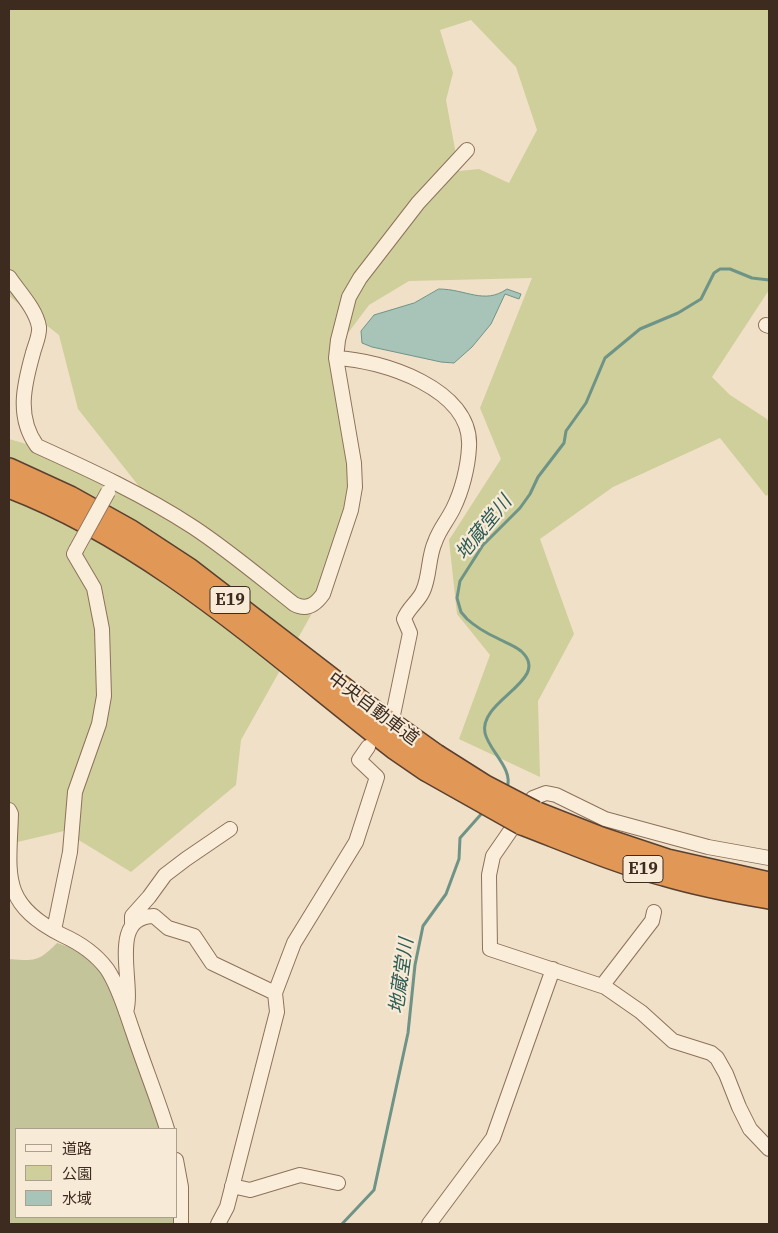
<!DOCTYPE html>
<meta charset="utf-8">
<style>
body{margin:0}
#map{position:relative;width:778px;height:1233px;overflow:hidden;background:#f0e0c7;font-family:"IBM Plex Serif","Noto Sans JP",serif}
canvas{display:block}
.frame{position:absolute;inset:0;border:10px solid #3d2b20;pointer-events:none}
.legend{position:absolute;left:15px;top:1128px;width:162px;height:90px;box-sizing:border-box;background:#f7ebd7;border:1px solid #ad9e8e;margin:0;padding:6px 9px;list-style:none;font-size:15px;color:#3d2b20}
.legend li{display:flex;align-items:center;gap:10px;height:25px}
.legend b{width:25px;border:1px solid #ad9e8e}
</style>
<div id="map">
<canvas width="778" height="1233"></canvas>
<div class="frame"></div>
<ul class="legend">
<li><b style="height:6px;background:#faeedb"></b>道路</li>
<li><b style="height:14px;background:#cecf9a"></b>公園</li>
<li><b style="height:14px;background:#a8c4b9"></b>水域</li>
</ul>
</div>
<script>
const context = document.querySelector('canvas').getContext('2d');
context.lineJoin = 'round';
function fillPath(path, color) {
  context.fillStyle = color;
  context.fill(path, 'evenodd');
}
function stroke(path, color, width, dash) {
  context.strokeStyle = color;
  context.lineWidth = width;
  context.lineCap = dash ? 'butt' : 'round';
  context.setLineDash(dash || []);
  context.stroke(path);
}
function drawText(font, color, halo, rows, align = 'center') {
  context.font = font + ' "IBM Plex Serif","Noto Sans JP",serif';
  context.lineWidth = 4.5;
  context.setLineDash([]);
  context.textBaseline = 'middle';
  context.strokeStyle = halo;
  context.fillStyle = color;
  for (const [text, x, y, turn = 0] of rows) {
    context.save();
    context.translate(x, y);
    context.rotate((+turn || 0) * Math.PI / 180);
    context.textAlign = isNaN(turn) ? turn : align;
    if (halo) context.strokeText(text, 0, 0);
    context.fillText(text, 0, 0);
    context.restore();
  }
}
fillPath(new Path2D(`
 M9,9H769V290L712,377L730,395L767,419L769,423V494L766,496L720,438L613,487L540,539L574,634L538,701L540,777L459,739L490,655L457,614L449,540L501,459L480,408L532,278L409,281L369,305L333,353L352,484L311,615L241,740L236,785L131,872L64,831L9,844V439L30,445L149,499L78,409L59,335L9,296ZM471,20L516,67L537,130L509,183L479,169L459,171L446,100L453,73L440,30Z`), '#cecf9a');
fillPath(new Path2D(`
 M57,943C69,947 81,950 90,960C129,1003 145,1076 163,1129H16V1217H175V1224H9V959C35,961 38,962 57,943Z`), '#c3c499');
const water = new Path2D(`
 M439,289C466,289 484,305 507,289L521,294L519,299L505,294L491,324L472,347L454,363L441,362L372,347L362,343L361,331L374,315L414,303Z`);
fillPath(water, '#a8c4b9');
stroke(water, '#6e9387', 1);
stroke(new Path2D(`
 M507,788C514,769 489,751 485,733C478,700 553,680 521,651C514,645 504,642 497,638C486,633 476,627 467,619L461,612L457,598L460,581L483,545L520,508L530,494L538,477L564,443L566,431L586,403L605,358L640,329L678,313L701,299L714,273L720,269H730L752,278L769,280
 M342,1224L374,1190L408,1033L415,965L423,926L446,894L459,859L460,838L483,812`), '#6e9387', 3);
const minor = new Path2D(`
 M9,277C19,292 36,309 39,327C40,335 35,345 33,353C24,385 16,417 37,446C90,470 144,495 193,527C228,550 261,578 294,604C307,611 316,604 323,594L351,510L355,487L354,463L336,358L338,340L349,297L360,278L418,203L467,150
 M766,325L769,326
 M336,358C382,360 473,389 469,447C468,467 462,491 453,509C447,521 439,530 435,542C428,557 430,576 423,591C419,601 408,608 404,619L410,633L393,715
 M9,810L11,814C9,876 0,903 62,935C80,943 95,953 107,969C119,987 126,1012 133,1032C144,1065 157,1097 167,1129
 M769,858L708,847L605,819L556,795L546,793L533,798L493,856L489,875L490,949L605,987L641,1012L673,1041L711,1053L717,1058L726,1074L739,1107L750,1129L769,1149
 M132,923V916L149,897L165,875L186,859L230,829
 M54,930L70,852L75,792L99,724L104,696L102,629L94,588L74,554L76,550
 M602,986L652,921L654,912
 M126,1012C135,983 107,917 154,916L168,928L194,936L212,963L275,993
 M176,1160L181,1187V1224
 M232,1186L250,1190L300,1175L338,1183
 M218,1224L227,1207L277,1012L275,993L294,943L356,842L377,777L359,760L368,747
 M429,1224L493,1138L553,969`);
const highway = new Path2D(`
 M9,469L70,497L131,531L189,569L363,703L436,755
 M9,487C155,543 273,654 394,748L426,770
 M535,812L601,838L667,860L769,883
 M522,824C569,842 615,862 664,875C698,885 734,892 769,898`);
stroke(minor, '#8d715b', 16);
stroke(highway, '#5b402f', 24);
stroke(minor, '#faeedb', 14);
stroke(highway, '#e19756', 21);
const minorBridge = new Path2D(`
 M76,550L108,492`);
const highwayBridge = new Path2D(`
 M436,755L485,786L535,812
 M426,770L522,824`);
stroke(minorBridge, '#8d715b', 16, []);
stroke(highwayBridge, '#5b402f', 24, []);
stroke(minorBridge, '#faeedb', 14);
stroke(highwayBridge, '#e19756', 21);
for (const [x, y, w] of [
 [230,600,40],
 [643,869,40]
]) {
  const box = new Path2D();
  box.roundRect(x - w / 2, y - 13.5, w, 27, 4);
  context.fillStyle = '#f7ebd7';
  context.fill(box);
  stroke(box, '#3d2b20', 1);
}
drawText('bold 16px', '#3d2b20', null, [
 ["E19",230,600],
 ["E19",643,869]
]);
drawText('18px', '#3d2b20', '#f7ebd7', [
 ["中央自動車道",373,709,37]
]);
drawText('italic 19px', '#2e5d56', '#f7ebd7', [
 ["地蔵堂川",484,528,-51],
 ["地蔵堂川",402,976,-82]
]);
</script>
